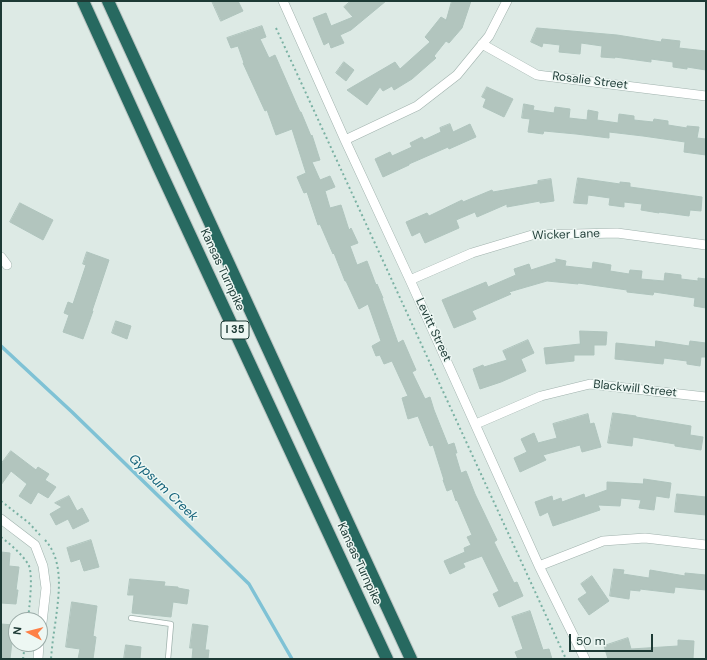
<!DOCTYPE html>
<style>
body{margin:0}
#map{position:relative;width:707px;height:660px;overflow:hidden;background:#ddeae5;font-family:"DM Sans",sans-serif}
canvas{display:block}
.frame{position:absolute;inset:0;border:2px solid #1d3a35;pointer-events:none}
.north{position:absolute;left:8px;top:612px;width:40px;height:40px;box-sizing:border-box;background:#edf7f3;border:1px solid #9aaba7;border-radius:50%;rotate:277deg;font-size:11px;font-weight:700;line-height:16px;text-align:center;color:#1d3a35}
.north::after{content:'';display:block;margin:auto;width:14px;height:18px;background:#fe8047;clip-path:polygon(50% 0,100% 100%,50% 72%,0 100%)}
.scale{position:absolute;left:569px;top:634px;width:84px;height:18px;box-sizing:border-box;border:2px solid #1d3a35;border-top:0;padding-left:5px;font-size:12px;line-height:14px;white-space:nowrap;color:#1d3a35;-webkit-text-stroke:3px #edf7f3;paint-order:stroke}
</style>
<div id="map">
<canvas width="707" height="660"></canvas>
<div class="frame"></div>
<div class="north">N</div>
<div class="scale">50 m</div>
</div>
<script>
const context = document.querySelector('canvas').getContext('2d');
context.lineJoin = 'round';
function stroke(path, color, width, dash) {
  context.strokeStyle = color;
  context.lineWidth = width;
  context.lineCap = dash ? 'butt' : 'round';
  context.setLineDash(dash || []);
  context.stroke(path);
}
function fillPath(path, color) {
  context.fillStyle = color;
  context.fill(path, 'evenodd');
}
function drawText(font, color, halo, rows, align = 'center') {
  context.font = font + ' "DM Sans",sans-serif';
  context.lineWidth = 3;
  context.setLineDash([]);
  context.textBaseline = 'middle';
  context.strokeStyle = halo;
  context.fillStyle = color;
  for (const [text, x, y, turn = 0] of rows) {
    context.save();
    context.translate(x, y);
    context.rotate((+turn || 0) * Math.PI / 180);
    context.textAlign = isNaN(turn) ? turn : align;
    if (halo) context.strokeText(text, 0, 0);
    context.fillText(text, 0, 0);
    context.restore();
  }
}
stroke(new Path2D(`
 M1,346L72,412L249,584L292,659`), '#7fc2d5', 3.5);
const building = new Path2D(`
 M212,1H238L243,11L221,21Z
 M351,1H386L351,30L340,35L344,43L331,48L329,42L324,45L313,18L326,13L331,26L353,17L344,7Z
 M452,1H471L462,28L449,43L446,41L434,56L436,58L412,79L394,90L392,86L383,91L380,87L367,105L347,90L395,62L400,69L430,42L425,37L441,17L446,20Z
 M262,26L266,37L260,39L269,58L275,55L300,112H301L311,136L312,135L320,160L312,162L320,180L330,176L335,187L325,191L330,208L341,205L349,230L351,228L358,243L350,246L357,265L367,261L376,285L377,284L383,298H382L398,343L403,340L416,370L412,372L425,399L430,397L434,410L448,445L454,443L457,453H455L461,473L466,471L475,494L497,540L494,542L514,583L517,582L523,596L499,607L493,594L499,591L482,556L463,563L465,567L450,574L444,561L465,552L464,548L471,545L467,537L472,535L457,500L456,501L452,489L447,491L443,480H444L433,445L430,446L418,416L408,419L402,398L408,396L392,361L384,364L380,355L376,356L372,346L381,341L368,304L359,309L346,281H345L334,253L333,254L320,224L318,225L307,192L304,193L297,177L306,173L292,129L276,135L267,110L265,111L243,63H244L238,46L231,48L227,38Z
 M537,28L617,35L661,42L662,39L680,41L679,48L706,51V70L687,67V69L673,67V62L651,59V62L615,57V58L601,57L602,46L581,43L580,54L559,52L560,45L543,43L542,47L531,42Z
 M344,62L354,70L346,81L336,73Z
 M487,87L513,99L504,117L483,107L486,99L482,97Z
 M524,104L534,106L533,110L554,113L555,107L570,109L569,118L587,120L588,110L598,112L597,120L618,123L619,114L634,116V120L653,122L654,119L668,121V125L687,128V126L699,127L697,138L706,139V155L684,152L685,142L643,136L609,132V138L576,134L544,131L543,134L528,132L530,119L522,118Z
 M450,124L453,132L470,124L476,137L449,149L448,147L409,164V165L383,177L375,159L390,152L392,156L412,147L410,143L422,137L424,140L441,132L440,128Z
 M578,178L620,184V182L630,183V187L702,197L701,211L690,210L689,216L659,212V213L641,210L642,204L624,202V207L609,205L610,198L588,195L587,204L574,203Z
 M551,179L554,201L540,203V201L507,207V204L477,217L475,212L456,220L459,228L425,243L420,232L412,236L406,222L427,213L429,216L462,200L463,202L492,190L493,192L538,184V181Z
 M20,203L53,220L43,240L10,222Z
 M87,252L109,260L92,311H93L83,339L63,332L69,315L64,313L68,302L73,304L86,265L83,264Z
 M556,259L566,261L565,266L592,269L593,262L611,265L610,271L629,274L630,270L642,271L641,279L664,281L665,273L681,275V279L698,281V278L706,279V308L694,306L695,298L654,292L653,295L627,292V290L578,283V284L547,281L509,292L511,294L472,311L476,319L454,328L442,300L486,282L488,287L516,275L514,269L529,264L531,270L556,262Z
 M116,321L131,326L127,339L112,333Z
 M580,331L607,332L606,345H594V355H574V361L546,364L544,348L580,344Z
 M528,340L534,353L521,359L526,371L501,382L480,389L473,369L483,365L484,367L507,360L503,351Z
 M656,341L689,346L690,341L706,343V357H701L700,366L687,364V361L664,358L663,364L615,359L616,343L655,347Z
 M613,413L636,416V417L691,426L690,435L703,437L701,450L675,446V444L633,437L632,446L608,443Z
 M588,414L590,424L594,423L601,447L582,452L580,445L543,455L546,460L520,472L514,458L527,452L521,439L534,433L538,443L557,438L553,424Z
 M11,451L36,470L38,467L49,474L45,480L56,487L48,498L38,492L31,504L19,496L27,484L11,471L1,485V464Z
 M644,479L671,483L669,498L656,496L654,510L639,508L641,500L621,498L620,506L598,505L600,510L553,526L548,512L540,516L535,502L552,496L553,501L561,498L562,502L584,494L585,498L607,490V482L643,484Z
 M677,494L706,497V515L675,512Z
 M69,496L77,511L82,508L89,521L73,529L68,519L56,525L50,514L62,507L55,503Z
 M91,540L99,567L84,571L80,559L71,562L67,548Z
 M1,552L10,553L9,566L19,567L16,590H18L16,604L1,603Z
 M614,569L624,570L623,574L649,578L650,570L685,576V573L706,575V590L675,587L674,593L640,589V591L630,590L629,599L610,596Z
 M592,576L609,601L589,615L578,599L587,593L581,584Z
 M130,579L165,582L164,586L178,587V588L189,590L187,604L173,602L171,617L132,613L134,595H128Z
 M72,602L97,606L93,636L96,637L93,659H78L80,649L66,647Z
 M530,611L543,650L549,649L552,659H518L515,652L523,649L512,617Z
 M1,624L14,625L10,659H1Z
 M193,624L208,626L205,650H209L208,659H192L193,648H190Z
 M628,638L631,649L678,646V640L694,641L693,659H608L604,646Z
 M126,645L141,647L140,659H124Z`);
fillPath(building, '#b2c5be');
stroke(building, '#afc4bd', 1);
const lane = new Path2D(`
 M131,618L171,624L168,659`);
const street = new Path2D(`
 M283,1L345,140L410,280L539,566L585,659
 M482,44L537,75L706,96
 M345,140L417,106L457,75L489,36L507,1
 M1,257L7,265
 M410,280L472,253L532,235L617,233L706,245
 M476,424L541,396L590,384L706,397
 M1,519L35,545L43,566L46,588L40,640
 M539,566L603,541L645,538L706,545
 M38,659L39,644`);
const highway = new Path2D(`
 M83,1L158,166L387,659
 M108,1L302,423L411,659`);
stroke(lane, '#a0b2ad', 6);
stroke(street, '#a0b2ad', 10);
stroke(highway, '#bbc4c2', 14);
stroke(new Path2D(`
 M276,28L566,659
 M1,501L29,523L40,535
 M1,537C11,545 21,553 28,564C34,573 29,608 28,620
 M45,540C64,561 59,593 56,618C54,632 52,645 51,659
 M23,659L25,644`), '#7ab1a3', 2, [2, 3]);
stroke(lane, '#fff', 4.5);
stroke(street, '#fff', 9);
stroke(highway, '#276960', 12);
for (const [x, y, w] of [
 [235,330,28]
]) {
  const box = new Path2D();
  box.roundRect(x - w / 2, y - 9, w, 18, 3);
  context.fillStyle = '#edf7f3';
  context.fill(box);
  stroke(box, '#1d3a35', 1);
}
drawText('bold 11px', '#1d3a35', null, [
 ["I 35",235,330]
]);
drawText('12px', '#1d3a35', '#edf7f3', [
 ["Rosalie Street",590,81,7],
 ["Wicker Lane",566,235,-2],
 ["Kansas Turnpike",222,270,65],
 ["Levitt Street",433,330,65],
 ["Blackwill Street",635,389,6],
 ["Kansas Turnpike",359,564,65]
]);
drawText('italic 13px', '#14627a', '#edf7f3', [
 ["Gypsum Creek",163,488,44]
]);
</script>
